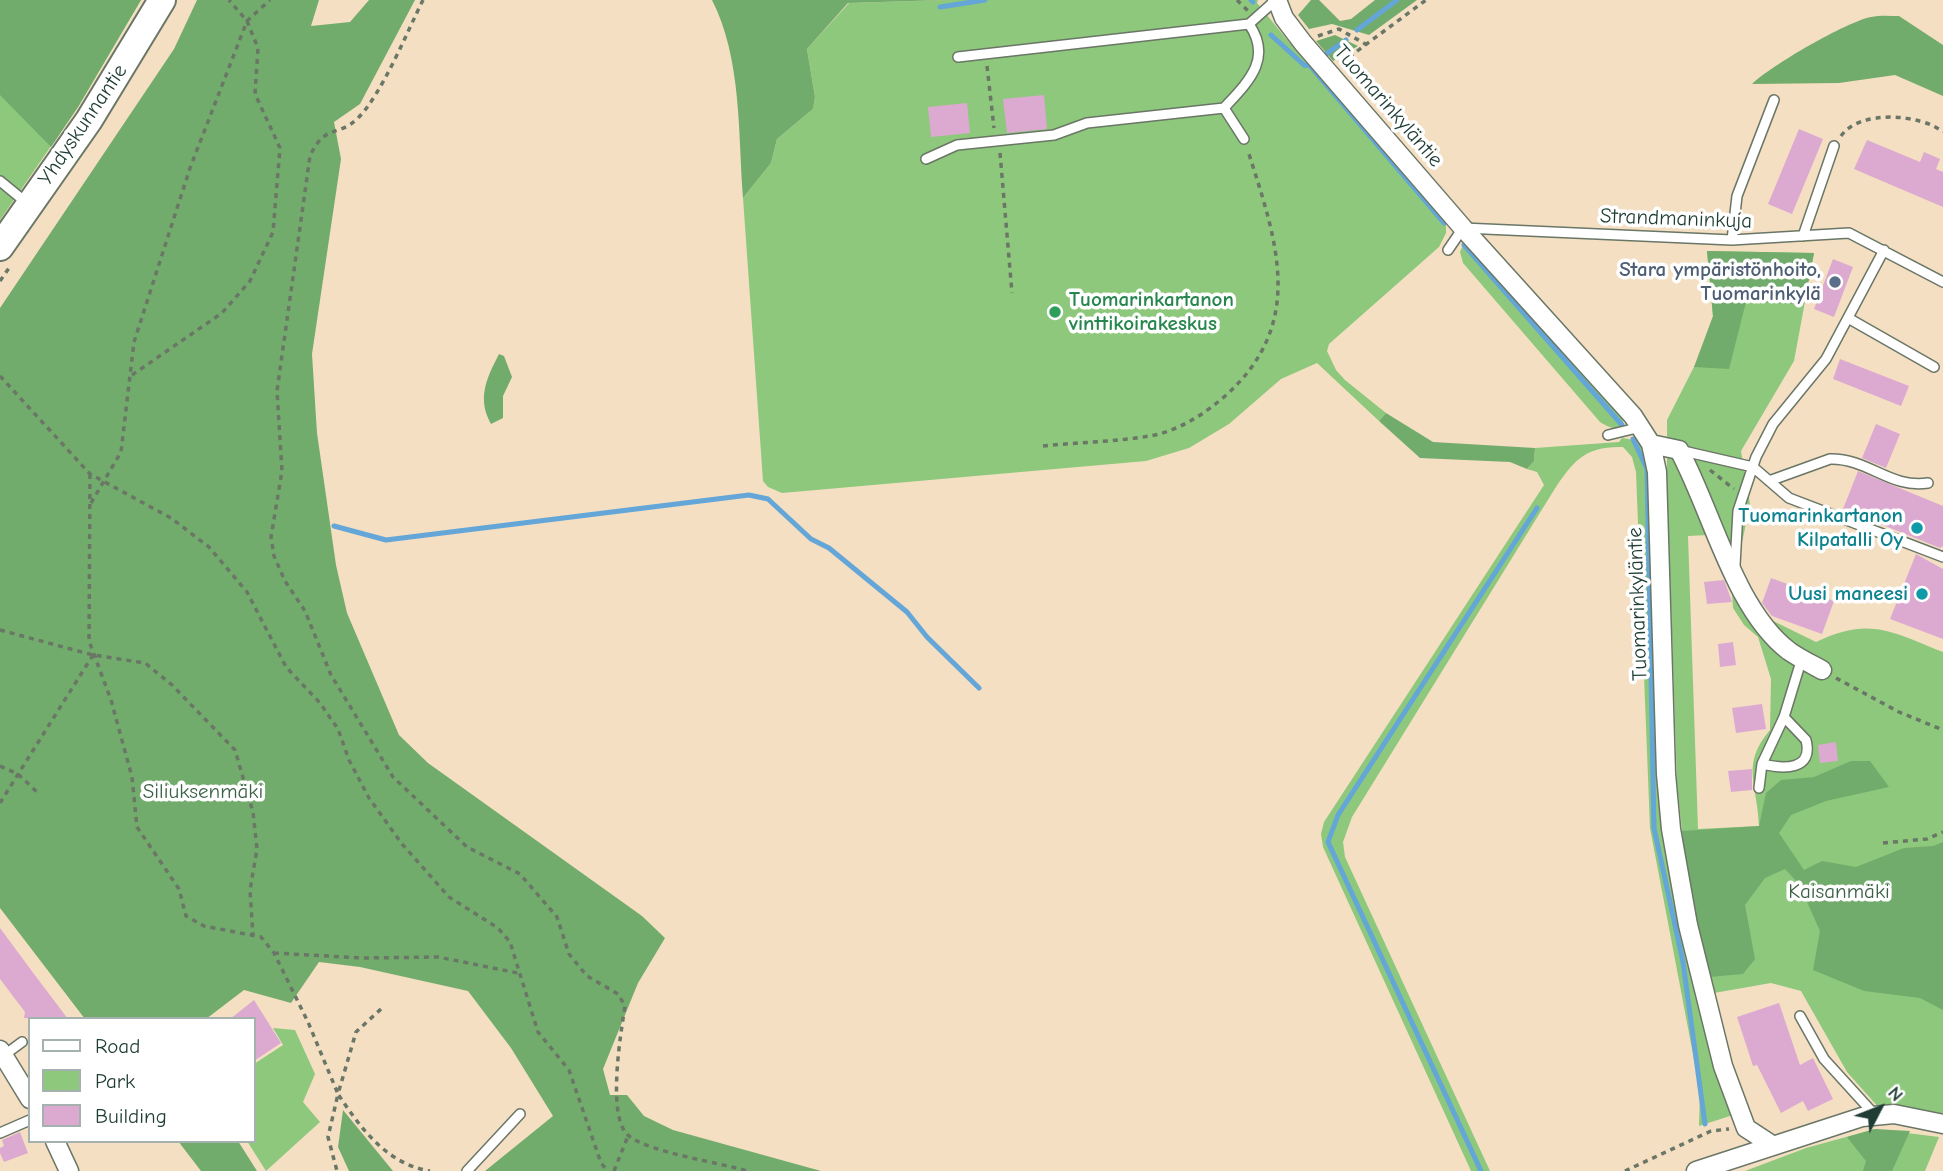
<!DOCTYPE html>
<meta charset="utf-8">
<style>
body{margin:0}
#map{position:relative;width:1943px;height:1171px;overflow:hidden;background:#f4dfc3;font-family:"Comic Neue",sans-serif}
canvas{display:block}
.legend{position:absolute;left:28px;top:1017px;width:228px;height:126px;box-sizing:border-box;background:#fff;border:2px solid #a5b1ae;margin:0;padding:9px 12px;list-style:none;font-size:21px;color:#1f3d34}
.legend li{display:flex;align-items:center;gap:14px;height:35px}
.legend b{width:35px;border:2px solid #a5b1ae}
.north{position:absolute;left:1845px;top:1073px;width:70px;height:70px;-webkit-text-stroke:5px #fff;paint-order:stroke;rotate:48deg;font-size:19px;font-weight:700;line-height:28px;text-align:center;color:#1f3d34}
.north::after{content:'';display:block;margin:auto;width:24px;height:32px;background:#1f3d34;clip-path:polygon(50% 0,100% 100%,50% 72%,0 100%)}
</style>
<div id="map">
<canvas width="1943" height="1171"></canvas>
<ul class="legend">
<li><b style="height:9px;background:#fff"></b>Road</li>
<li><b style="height:19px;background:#8ec87c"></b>Park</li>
<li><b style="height:19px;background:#dcaad0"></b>Building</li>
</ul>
<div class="north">N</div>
</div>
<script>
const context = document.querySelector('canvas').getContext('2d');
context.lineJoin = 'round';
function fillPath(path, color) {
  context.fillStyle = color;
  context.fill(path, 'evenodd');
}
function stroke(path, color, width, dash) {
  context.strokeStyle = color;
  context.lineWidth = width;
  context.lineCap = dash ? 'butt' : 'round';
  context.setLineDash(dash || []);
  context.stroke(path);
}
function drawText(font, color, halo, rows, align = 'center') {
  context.font = font + ' "Comic Neue",sans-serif';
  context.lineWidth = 7;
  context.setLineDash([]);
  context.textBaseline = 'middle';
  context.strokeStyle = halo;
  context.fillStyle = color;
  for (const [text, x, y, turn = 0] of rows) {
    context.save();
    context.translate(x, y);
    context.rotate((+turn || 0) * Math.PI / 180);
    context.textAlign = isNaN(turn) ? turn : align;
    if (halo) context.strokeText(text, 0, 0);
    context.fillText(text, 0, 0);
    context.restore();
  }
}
fillPath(new Path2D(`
 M0,0H141L78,107L0,220Z
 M945,0H1258L1257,3L1289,42L1303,52L1446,223V233L1439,247L1329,344L1327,351L1336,370L1345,380L1386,413L1379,421L1317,363L1281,379L1229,424L1189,448L1146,461L782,493L768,487L763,481L743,198L771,163L777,139L813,109L815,97L807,49L849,3Z
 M1464,243L1621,415L1624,424C1617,432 1608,427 1600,422L1463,263L1460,252Z
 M1707,251L1814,253L1794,361L1741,451L1750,504L1738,562L1747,596L1759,614L1816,642C1870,616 1892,632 1943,652V1115L1880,1109L1847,1072L1801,991L1771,983L1714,993L1687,877L1677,783L1667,482V420L1699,357L1713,317ZM1708,535L1731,577L1733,608L1744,625L1758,637L1771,679L1770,730C1740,765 1758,785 1759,826L1698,829L1688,536Z
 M1622,438C1644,440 1645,451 1649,470L1660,801L1733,1115L1699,1126L1700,1091L1650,828L1636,472L1632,457L1623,447C1585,446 1574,460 1554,490L1352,817L1343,842L1345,857L1490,1171H1471L1323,847L1321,834L1324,822L1544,485L1537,472L1527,469L1534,461L1535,448L1619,442Z
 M273,1028L295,1030L315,1074L303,1102L320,1122L266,1171L247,1141H254V1064L283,1045Z
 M1875,1129L1939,1137L1925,1171H1745L1806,1148Z`), '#8ec87c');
fillPath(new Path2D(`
 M0,0H141L78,107L51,147L0,95Z
 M197,0H319L311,26L350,22L369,0H415L360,104L334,122L341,159L312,354L317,433L336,565L347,613L399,735L428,763L642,916L665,938L638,983L603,1069L610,1095H627L644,1116L673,1130L821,1171H485L553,1116L511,1048L468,991L360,967L319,962L291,1003L244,990L206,1019H85L0,908V308L174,49Z
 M712,0H945L848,3L807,49L815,97L813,109L777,139L771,163L743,198C738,134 742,59 712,0Z
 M1311,0H1319L1340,21L1351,19L1375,0H1417L1369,35L1332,24L1309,29L1298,15Z
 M1899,16L1943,45V96L1895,75L1839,83L1752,84C1772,65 1846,22 1871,17C1880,15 1890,16 1899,16Z
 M1335,35L1358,46L1333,61L1316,41Z
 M1707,251L1814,253L1804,304L1746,302L1729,369L1694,367L1713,316Z
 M499,354L504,356L512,377L503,396V418L491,424C477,399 486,379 499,354Z
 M1386,413L1433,442L1535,448L1534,461L1527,469L1510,462L1420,458L1379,421Z
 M1851,761H1870L1889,787L1826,801L1791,815L1779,833L1804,870L1822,861L1856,867L1904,848L1933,846L1943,842V1010L1920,998L1864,991L1813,970L1820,931L1799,884L1785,869L1765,878L1745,905L1755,959L1743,974L1710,977L1687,877L1682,831L1759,826L1766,793L1781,780L1814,777Z
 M343,1110L393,1171H349L338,1147Z
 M1875,1129L1910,1131L1892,1171H1863L1866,1161L1847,1137Z
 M178,1141H238L257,1171H201Z`), '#72ac6c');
stroke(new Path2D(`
 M1251,0L1253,2
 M940,7L985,0
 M1357,30L1397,0
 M1271,35L1304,65L1312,66
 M1326,54L1346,40
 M1311,67L1444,223
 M1464,245L1622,425
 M1633,439L1647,469L1654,828L1683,962L1705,1124
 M334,526L386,540L749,495L768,499L811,539L829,548L907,612L927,637L979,688
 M1481,1171L1328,842L1338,815L1537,508`), '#63a6d7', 5);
fillPath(new Path2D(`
 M1044,95L1047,129L1007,133L1003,99Z
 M967,103L970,133L931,137L928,107Z
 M1799,129L1823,139L1792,214L1768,204Z
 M1867,140L1920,162L1924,152L1940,159L1936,169L1943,172V207L1854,169Z
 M1833,259L1853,267L1834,317L1814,309Z
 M1840,359L1909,386L1901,406L1833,379Z
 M1876,424L1900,434L1886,468L1862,458Z
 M1858,471L1943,506V546L1940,548L1843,509Z
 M1916,554L1943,569V639L1890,619Z
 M1771,578L1834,601L1822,634L1772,616L1762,603Z
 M1724,580L1732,602L1707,604L1704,582Z
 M1733,642L1736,665L1720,667L1718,644Z
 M1762,704L1766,729L1736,733L1732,708Z
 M1836,742L1838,761L1820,763L1818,745Z
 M1752,769V790L1731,792L1728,771Z
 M0,928L34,974L68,1019L24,1018L25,1012L0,979Z
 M254,1000L281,1043L254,1061V1019H230Z
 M1779,1003L1800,1065L1813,1058L1833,1099L1808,1111L1803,1101L1781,1113L1757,1065L1753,1066L1737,1017Z
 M20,1132L28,1153L4,1162L0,1153V1148L4,1146L2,1140Z`), '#dcaad0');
const service = new Path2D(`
 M958,57L1249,24L1276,0
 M1224,108L1244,139
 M926,159L957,145L1054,135L1087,123L1224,108C1248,82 1273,59 1249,24
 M0,181L28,204
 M1803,236L1834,146
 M1732,240L1737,196L1774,100
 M1448,250L1463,228L1732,240L1849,233L1943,282
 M1848,318L1934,367
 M1608,435L1641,427
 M1679,450L1753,467L1789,498L1943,557
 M1769,481L1830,459C1868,458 1890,489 1928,483
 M1735,565L1738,511L1756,457L1773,424L1826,359L1884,250
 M1762,764C1783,769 1814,771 1806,740L1784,717
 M1759,788L1762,764L1784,717L1802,658
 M1800,1016L1824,1059L1874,1114
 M3,1056L22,1042
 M0,1133L30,1120
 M467,1171L520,1114`);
const minor = new Path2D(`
 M1277,0L1284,18L1303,43L1463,228L1633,416L1651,444L1657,472L1666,774L1671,829L1688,925L1723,1066L1746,1128L1772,1145
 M1651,444L1679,450C1712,511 1734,609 1789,651C1799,658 1811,664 1822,670
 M0,1050L30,1099
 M55,1141L69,1171
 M1696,1171L1862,1117L1894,1114L1943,1124`);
const secondary = new Path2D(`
 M0,247L89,120L162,0`);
stroke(service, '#6a7666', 12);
stroke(minor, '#6a7666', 21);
stroke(secondary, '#6a7666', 30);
stroke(new Path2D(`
 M423,0C407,32 382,94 358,118C338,138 325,123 310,156L277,391L282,471L271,537L274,556L285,581L305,611L331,675L393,777L467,847L520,874L557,917L569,954L587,976L618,994L625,1006C621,1032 606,1119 629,1136C651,1153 718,1162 747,1171
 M1237,0L1248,11
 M1318,36L1339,29L1367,45
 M1341,63L1426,0
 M987,66L994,128
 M1841,136C1860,109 1921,114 1943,132
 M1000,153L1012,293
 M0,281L11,265
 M132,375L222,313L250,281L273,232L280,148L255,94L258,48L247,21L229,0
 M0,376L90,474L171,518L209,547L247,592L286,667L320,703L338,729L349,760L369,798L402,844L449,897L498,928L510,942L538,1032L569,1070L601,1163L608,1171
 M1043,446C1080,442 1119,442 1155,435C1181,429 1204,414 1224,397C1307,324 1277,242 1248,151
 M1710,470L1734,489
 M90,474L89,641L111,700L132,777L137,827L179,889L186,916L204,926L261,937L274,953L308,1022L338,1094L328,1137L337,1171
 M91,503L121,452L134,342L190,168L247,21L270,0
 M0,630L93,655L145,663L172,685L235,750L253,812L257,849L250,890L253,936
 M1836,678L1899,712L1943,730
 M0,766L18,774L38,793
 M0,803L93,655
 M1883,843L1927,839L1943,832
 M274,953L362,958L438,957L518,973
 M381,1009L356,1032L338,1094C361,1129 387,1164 430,1171
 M614,1171L628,1136
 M1625,1171L1711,1131L1729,1129`), '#6a7666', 3.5, [5, 5]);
stroke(service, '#fff', 9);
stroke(minor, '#fff', 18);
stroke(secondary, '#fff', 26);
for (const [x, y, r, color] of [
 [1835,282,7,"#5c6f8a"],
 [1055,312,7,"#2e9e5b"],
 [1917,528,7,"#0f9aa8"],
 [1922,594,7,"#0f9aa8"]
]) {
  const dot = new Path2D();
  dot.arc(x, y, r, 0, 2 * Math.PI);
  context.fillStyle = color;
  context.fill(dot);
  stroke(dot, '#fff', 2.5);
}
drawText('21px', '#1f3d34', '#fff', [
 ["Tuomarinkyläntie",1388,106,49],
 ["Yhdyskunnantie",83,125,-56],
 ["Strandmaninkuja",1676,219,2],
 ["Tuomarinkyläntie",1638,604,-92]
]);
drawText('bold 21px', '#4e5e75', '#fff', [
 ["Stara ympäristönhoito,",1821,270],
 ["Tuomarinkylä",1821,294]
], 'right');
drawText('bold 21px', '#27864d', '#fff', [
 ["Tuomarinkartanon",1069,300],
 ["vinttikoirakeskus",1069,324]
], 'left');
drawText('bold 21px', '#0d838f', '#fff', [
 ["Tuomarinkartanon",1903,516],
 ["Kilpatalli Oy",1903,540],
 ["Uusi maneesi",1908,594]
], 'right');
drawText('21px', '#3b6046', '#fff', [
 ["Siliuksenmäki",203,792],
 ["Kaisanmäki",1839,892]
]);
</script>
